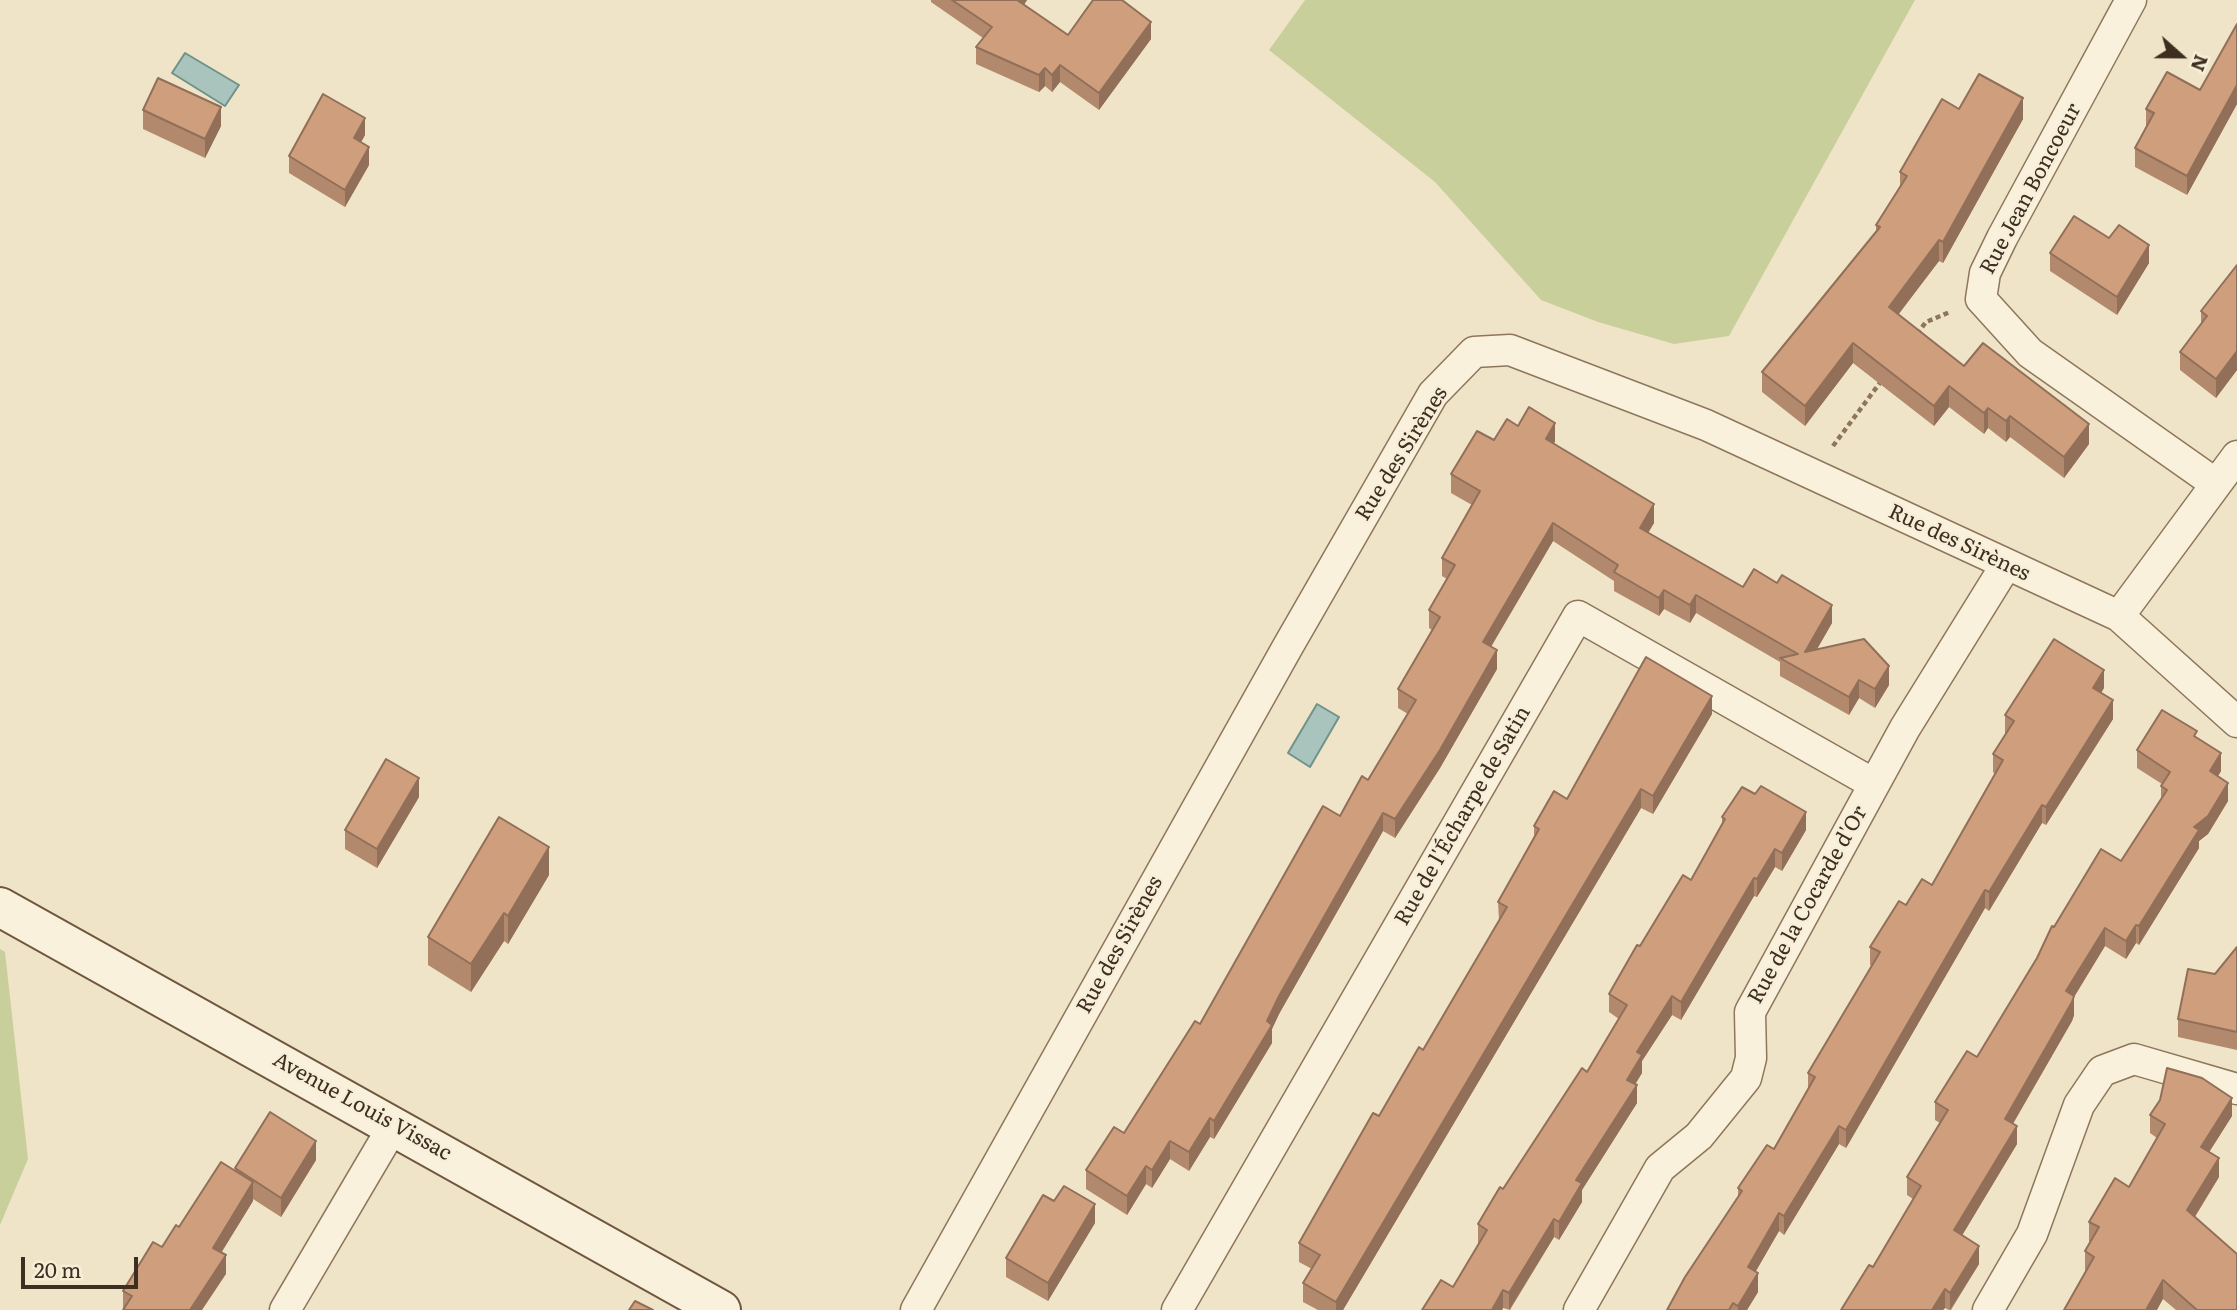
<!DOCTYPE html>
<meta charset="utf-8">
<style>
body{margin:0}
#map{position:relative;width:2237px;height:1310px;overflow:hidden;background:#f0e4c8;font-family:Literata,serif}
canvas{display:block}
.north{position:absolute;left:2146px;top:21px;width:70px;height:70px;-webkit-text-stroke:5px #f7eed8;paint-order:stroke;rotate:111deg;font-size:19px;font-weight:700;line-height:28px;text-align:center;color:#3d2e20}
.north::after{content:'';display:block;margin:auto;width:24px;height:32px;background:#3d2e20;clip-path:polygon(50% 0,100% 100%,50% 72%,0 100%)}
.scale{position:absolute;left:21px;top:1257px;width:117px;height:32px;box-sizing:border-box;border:4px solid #3d2e20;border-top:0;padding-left:9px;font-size:21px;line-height:24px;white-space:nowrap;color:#3d2e20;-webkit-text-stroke:5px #f7eed8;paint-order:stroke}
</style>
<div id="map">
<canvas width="2237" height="1310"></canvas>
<div class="north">N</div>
<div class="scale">20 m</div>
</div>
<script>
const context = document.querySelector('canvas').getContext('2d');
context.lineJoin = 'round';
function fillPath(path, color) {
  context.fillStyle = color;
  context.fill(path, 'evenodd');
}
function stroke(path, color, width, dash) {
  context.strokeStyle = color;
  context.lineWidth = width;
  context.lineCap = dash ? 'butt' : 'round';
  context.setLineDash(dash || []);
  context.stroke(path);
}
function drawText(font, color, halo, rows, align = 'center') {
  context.font = font + ' Literata,serif';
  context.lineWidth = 5;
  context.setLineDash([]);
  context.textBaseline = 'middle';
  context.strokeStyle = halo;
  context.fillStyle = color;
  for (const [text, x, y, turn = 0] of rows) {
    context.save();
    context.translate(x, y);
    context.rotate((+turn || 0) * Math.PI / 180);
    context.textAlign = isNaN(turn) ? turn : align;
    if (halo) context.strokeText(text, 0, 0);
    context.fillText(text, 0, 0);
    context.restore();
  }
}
fillPath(new Path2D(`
 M1305,0H1915L1729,336L1674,344L1598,322L1541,300L1435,182L1269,50Z
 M0,949L5,952L28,1159L0,1225Z`), '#c9cf9b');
const water = new Path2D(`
 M185,53L239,85L225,106L172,73Z
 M1317,704L1339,717L1310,767L1288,753Z`);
fillPath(water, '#a9c4bc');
stroke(water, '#6f938a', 2);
const street = new Path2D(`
 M2131,0L2002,238L1985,273L1981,299L2030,353L2216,484
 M2119,616L2237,456
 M285,1310L394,1125
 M916,1310L1287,648L1433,394L1474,352L1510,350L1706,425L2119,616L2237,722
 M1177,1310L1578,616L1874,784
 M1579,1310L1660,1168L1699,1136L1746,1078L1751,1058L1750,1012L1905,728L2006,565
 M1988,1310L2032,1234L2079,1105L2102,1071L2134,1059L2237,1089`);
const secondary = new Path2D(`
 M0,907L721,1310`);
stroke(street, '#8d765c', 33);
stroke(secondary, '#6f573f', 42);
stroke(new Path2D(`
 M1917,334L1926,322L1950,312
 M1833,446L1882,380`), '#8d765c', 4.5, [5, 3.5]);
stroke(street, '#faf1dc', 30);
stroke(secondary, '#faf1dc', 38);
fillPath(new Path2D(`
 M931,0H1027L1024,5L1068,35L1151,39L1099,110L1060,82L1052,92L1045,86L1039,92L976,64V47L983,38L931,2Z
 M2237,24V104L2187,195L2135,167V148L2146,128V109L2200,90Z
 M1959,109L2023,119L1943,263L1939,261L1898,314L1964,366L2089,444L2064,478L2010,437L2006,442L1988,428L1984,434L1949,407L1934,426L1853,363L1805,426L1762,392V372L1876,232V225L1900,186V172Z
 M143,110L221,126L205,158L143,129Z
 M365,135L361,142L369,165L345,207L289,173V156Z
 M2109,238L2149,263L2117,315L2050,271V253Z
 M2237,265V370L2216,398L2180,370V352L2201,324V311Z
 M1518,426L1555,441L1554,444L1654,523L1648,533L1743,587L1832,623L1817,649L1889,685L1875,708L1859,698L1849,715L1780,676V662L1696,613L1690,623L1664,609L1659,616L1614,591V581L1553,541L1491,647L1497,669L1440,768L1395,838L1383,831L1279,1014L1272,1029V1043L1214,1139L1210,1137L1189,1171L1170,1159L1152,1188L1146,1184L1127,1215L1086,1189V1170L1124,1133L1200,1024L1340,816L1368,780L1408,714L1398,708V689L1432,630L1429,628V610L1447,579L1442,576V558L1472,505L1451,493V474L1494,440Z
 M2104,688L2101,693L2113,719L2046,825L2042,823L1989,911L1985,908L1846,1148L1839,1144L1784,1235L1779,1231L1755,1272L1758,1292L1747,1310H1667L1738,1197V1188L1774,1149L1808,1090V1073L1872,966L1870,965V947L1906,905L1932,885L1995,774L1993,772V754L2006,734H2005V715Z
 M1712,714L1653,814L1641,808L1343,1310H1318L1303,1302V1283L1312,1269L1299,1262V1243L1379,1116L1423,1050L1499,921L1498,902L1534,837V826L1567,799Z
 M2197,738L2221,771L2218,776L2228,801L2208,834L2199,841V848L2139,945L2136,943L2126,959L2105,946L2074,997V1015L2072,1021L2013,1124L2017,1144L1962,1235L1979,1264L1951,1310H1949L1945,1308L1943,1310H1841L1873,1267L1913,1199L1907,1195V1177L1940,1123L1935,1120V1102L1977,1057L2037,958L2054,927L2121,861L2161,800V786L2162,784L2137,768V750Z
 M419,797L377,868L345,849V830Z
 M1722,817L1806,830L1782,871L1775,867L1757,897L1754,896L1681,1020L1672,1015L1642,1061V1073L1635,1084L1637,1103L1582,1190V1202L1559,1240L1554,1237L1510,1310L1503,1308L1502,1310H1422L1453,1287L1479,1243H1478V1224L1587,1072L1619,1019L1609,1012V994L1691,880L1722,824Z
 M549,875L508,944L504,941L471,992L428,965V937Z
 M2237,947V1050L2178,1037V1019Z
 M2150,1115L2232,1116L2209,1152L2219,1177L2195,1217L2237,1310H2176L2163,1299L2085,1270V1251L2090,1242L2089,1241V1222L2129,1187L2157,1138L2150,1133Z
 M316,1160L281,1217L253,1199V1201L221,1253L226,1274L123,1310V1291L179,1227L235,1171V1168Z
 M1095,1223L1048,1301L1006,1277V1258Z`), '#b2896c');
fillPath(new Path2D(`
 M1016,0H1027L1016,16Z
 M1151,22V39L1099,110V93Z
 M1060,65V82L1052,92V75Z
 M1045,68V86L1039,92V75Z
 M2237,85V104L2187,195V176Z
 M2023,98V119L1943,263V242Z
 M221,107V126L205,158V139Z
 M365,118V135L354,155V138Z
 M369,147V165L345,207V190Z
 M1939,240V261L1889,327V307Z
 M2149,245V263L2117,315V297Z
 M1853,343V363L1805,426V406Z
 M2237,351V370L2216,398V379Z
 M1949,386V407L1934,426V406Z
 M1988,408V428L1984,434V413Z
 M2010,416V437L2006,442V421Z
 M1555,423V441L1546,458V439Z
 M2089,424V444L2064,478V457Z
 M1654,504V523L1640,546V528Z
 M1553,523V541L1483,660V642Z
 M1664,590V609L1659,616V598Z
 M1696,595V613L1690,623V605Z
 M1832,605V623L1805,670V652Z
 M1497,650V669L1440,768L1395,838V819Z
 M1889,666V685L1875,708V689Z
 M2104,670V688L2093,706V688Z
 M1859,680V698L1849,715V697Z
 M1712,696V714L1653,814V796Z
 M2113,700V719L2046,825V807Z
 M2221,753V771L2210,789V771Z
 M419,778V797L377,868V849Z
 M2228,783V801L2208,834L2199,841V848L2139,945V926L2194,827Z
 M1641,789V808L1343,1310H1336V1302Z
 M2042,805V823L1989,911V892Z
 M1806,812V830L1782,871V853Z
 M1383,813V831L1279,1014L1272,1029V1043L1214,1139V1121L1267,1021L1279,996Z
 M549,847V875L508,944V916Z
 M1775,849V867L1757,897V879Z
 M1754,878V896L1681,1020V1002Z
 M1985,890V908L1846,1148V1130Z
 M504,913V941L471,992V964Z
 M2136,925V943L2126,959V941Z
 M2105,928V946L2074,997V1015L2072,1021L2005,1137V1119L2066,991Z
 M1672,996V1015L1642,1061V1073L1627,1098V1080L1637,1052Z
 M1637,1085V1103L1582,1190V1202L1559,1240V1222L1576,1180Z
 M2232,1098V1116L2201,1165V1147Z
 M1210,1118V1137L1189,1171V1152Z
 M1839,1126V1144L1784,1235V1216Z
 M2017,1126V1144L1954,1249V1230Z
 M316,1141V1160L281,1217V1198Z
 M1170,1141V1159L1152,1188V1170Z
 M2219,1158V1177L2187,1229V1210Z
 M1146,1166V1184L1127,1215V1196Z
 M253,1182V1201L213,1266V1248Z
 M1095,1204V1223L1048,1301V1283Z
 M1779,1213V1231L1748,1285V1267Z
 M1554,1219V1237L1509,1310V1293Z
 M1979,1246V1264L1950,1310V1293Z
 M226,1255V1274L202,1310H190Z
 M1758,1273V1292L1747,1310H1738V1306Z
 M2163,1280V1299L2157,1310H2146Z
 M1945,1289V1308L1943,1310H1932Z
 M1503,1290V1308L1502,1310H1492Z`), '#916f58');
const building = new Path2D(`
 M952,0H1017L1068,35L1093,0H1122L1151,22L1099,93L1060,65L1052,75L1045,68L1039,75L976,47L992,27Z
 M2237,24V85L2187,176L2135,148L2154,113L2146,109L2167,72L2200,90Z
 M1979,74L2023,98L1943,242L1939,240L1889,307L1964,366L1983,343L2089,424L2064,457L2010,416L2006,421L1988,408L1984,413L1949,386L1934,406L1853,343L1805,406L1762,372L1880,227L1876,225L1907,176L1900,172L1942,99L1959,109Z
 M158,78L221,107L205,139L143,110Z
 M323,94L365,118L354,138L369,147L345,190L289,156Z
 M2074,216L2109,238L2119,225L2149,245L2117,297L2050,253Z
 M2237,265V351L2216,379L2180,352L2207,316L2201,311Z
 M1529,407L1555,423L1546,439L1654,504L1640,528L1743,587L1754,569L1777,583L1782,575L1832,605L1805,652L1864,639L1889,666L1875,689L1859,680L1849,697L1780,658L1798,654L1696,595L1690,605L1664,590L1659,598L1614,572L1618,565L1553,523L1483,642L1497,650L1440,750L1395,819L1383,813L1279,996L1267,1021L1272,1025L1214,1121L1210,1118L1189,1152L1170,1141L1152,1170L1146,1166L1127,1196L1086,1170L1114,1127L1124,1133L1195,1021L1200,1024L1323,806L1340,816L1362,776L1368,780L1416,700L1398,689L1440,617L1429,610L1455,565L1442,558L1480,491L1451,474L1477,431L1494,440L1507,419L1518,426Z
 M2054,639L2104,670L2093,688L2113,700L2046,807L2042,805L1989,892L1985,890L1846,1130L1839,1126L1784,1216L1779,1213L1748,1267L1758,1273L1738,1306L1733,1303L1729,1310H1667L1685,1277L1742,1191L1738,1188L1767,1145L1774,1149L1815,1077L1808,1073L1880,952L1870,947L1899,901L1906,905L1922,879L1932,885L2003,760L1993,754L2014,721L2005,715Z
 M1646,657L1712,696L1653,796L1641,789L1336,1302L1303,1283L1320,1255L1299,1243L1373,1113L1379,1116L1419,1047L1423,1050L1507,907L1498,902L1539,829L1534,826L1554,791L1567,799Z
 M2162,710L2197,731L2194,736L2221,753L2210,771L2228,783L2208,816L2194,827L2199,830L2139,926L2136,925L2126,941L2105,928L2066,991L2074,996L2072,1002L2005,1119L2017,1126L1954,1230L1979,1246L1950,1293L1945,1289L1932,1310H1841L1869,1265L1873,1267L1921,1186L1907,1177L1948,1110L1935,1102L1967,1051L1977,1057L2037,958L2052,926L2054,927L2101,849L2121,861L2167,790L2161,786L2170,772L2137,750Z
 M386,759L419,778L377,849L345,830Z
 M1761,786L1806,812L1782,853L1775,849L1757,879L1754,878L1681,1002L1672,996L1637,1052L1642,1055L1627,1080L1637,1085L1576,1180L1582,1183L1559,1222L1554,1219L1509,1293L1503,1290L1492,1310H1422L1441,1280L1453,1287L1487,1230L1478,1224L1491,1202L1500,1187L1503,1189L1582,1068L1587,1072L1627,1005L1609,994L1637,945L1640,946L1683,875L1691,880L1725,819L1722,817L1742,787L1755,794Z
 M499,817L549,847L508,916L504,913L471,964L428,937Z
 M2237,947V1032L2178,1019L2188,969L2215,974Z
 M2167,1068L2202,1078L2232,1098L2201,1147L2219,1158L2187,1210L2237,1254V1310H2197L2163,1280L2146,1310H2064L2094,1257L2085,1251L2099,1227L2089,1222L2115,1178L2129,1187L2165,1124L2150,1115L2160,1100Z
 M270,1112L316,1141L281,1198L235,1168Z
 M221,1162L253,1182L213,1248L226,1255L190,1310H123L132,1296L123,1291L153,1242L162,1247L176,1225L179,1227Z
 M1064,1186L1095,1204L1048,1283L1006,1258L1043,1195L1054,1201Z
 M635,1301L653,1310H629Z`);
fillPath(building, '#cf9f7d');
stroke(building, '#916f58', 2);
drawText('21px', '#3d2e20', '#f7eed8', [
 ["Rue Jean Boncoeur",2031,189,-62],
 ["Rue des Sirènes",1402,454,-58],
 ["Rue des Sirènes",1959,543,25],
 ["Rue de l'Écharpe de Satin",1463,816,-60],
 ["Rue de la Cocarde d'Or",1808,905,-61],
 ["Rue des Sirènes",1120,945,-61],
 ["Avenue Louis Vissac",362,1107,29]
]);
</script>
